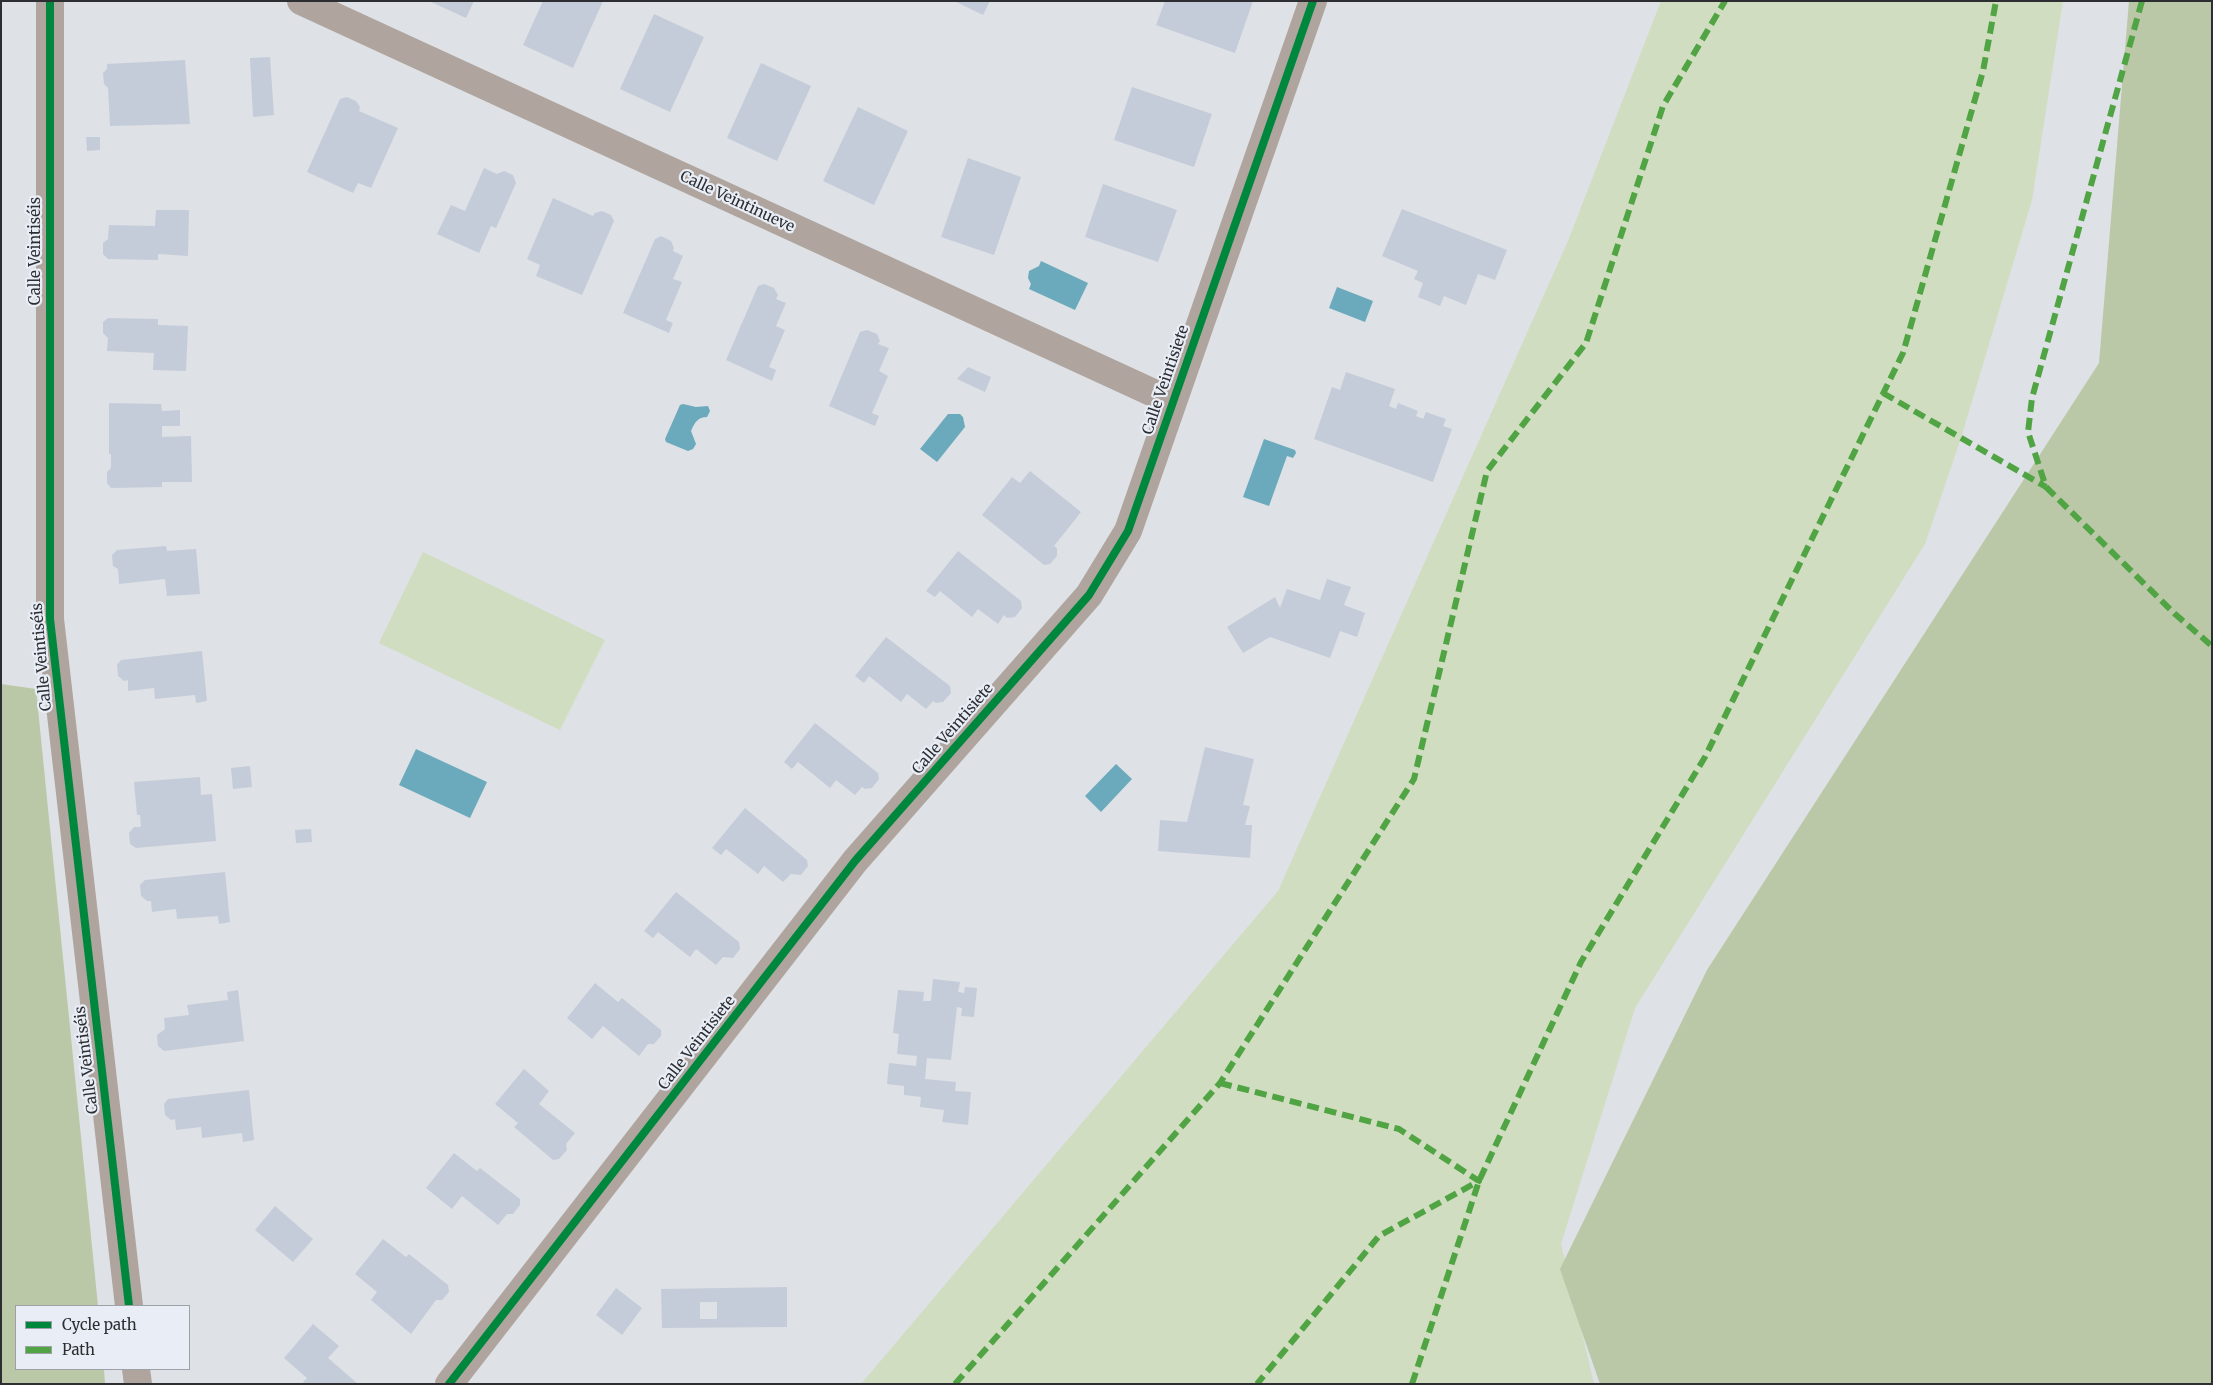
<!DOCTYPE html>
<meta charset="utf-8">
<style>
body{margin:0}
#map{position:relative;width:2213px;height:1385px;overflow:hidden;background:#dee1e5;font-family:Merriweather,serif}
canvas{display:block}
.frame{position:absolute;inset:0;border:2px solid #2c2e31;pointer-events:none}
.legend{position:absolute;left:15px;top:1305px;width:175px;height:65px;box-sizing:border-box;background:#e8edf6;border:1px solid #9da1a7;margin:0;padding:6px 9px;list-style:none;font-size:15px;color:#2c2e31}
.legend li{display:flex;align-items:center;gap:10px;height:25px}
.legend b{width:25px;border:1px solid #9da1a7}
</style>
<div id="map">
<canvas width="2213" height="1385"></canvas>
<div class="frame"></div>
<ul class="legend">
<li><b style="height:6px;background:#00873e"></b>Cycle path</li>
<li><b style="height:6px;background:#51a444"></b>Path</li>
</ul>
</div>
<script>
const context = document.querySelector('canvas').getContext('2d');
context.lineJoin = 'round';
function fillPath(path, color) {
  context.fillStyle = color;
  context.fill(path, 'evenodd');
}
function stroke(path, color, width, dash) {
  context.strokeStyle = color;
  context.lineWidth = width;
  context.lineCap = dash ? 'butt' : 'round';
  context.setLineDash(dash || []);
  context.stroke(path);
}
function drawText(font, color, halo, rows, align = 'center') {
  context.font = font + ' Merriweather,serif';
  context.lineWidth = 4.5;
  context.setLineDash([]);
  context.textBaseline = 'middle';
  context.strokeStyle = halo;
  context.fillStyle = color;
  for (const [text, x, y, turn = 0] of rows) {
    context.save();
    context.translate(x, y);
    context.rotate((+turn || 0) * Math.PI / 180);
    context.textAlign = isNaN(turn) ? turn : align;
    if (halo) context.strokeText(text, 0, 0);
    context.fillText(text, 0, 0);
    context.restore();
  }
}
fillPath(new Path2D(`
 M1661,1H2063L2032,200L1961,438L1925,544L1635,1008L1561,1244L1594,1384H861L1278,891L1568,241Z
 M423,552L605,640L560,730L379,643Z`), '#d0ddc0');
fillPath(new Path2D(`
 M2129,1H2212V1384H1600L1560,1269L1707,970L2099,363Z
 M1,684L36,689L98,1306H16V1369H104L105,1384H1Z`), '#bac8a7');
fillPath(new Path2D(`
 M1041,261L1088,283L1075,310L1029,289L1031,284L1028,278L1029,271L1039,266Z
 M1337,287L1373,301L1365,322L1329,308Z
 M683,404L696,407L708,406L710,411L707,417C698,417 695,422 691,431L696,444L693,449L688,451L666,442L665,439L680,405Z
 M948,414H960L963,417L965,427L937,462L920,449Z
 M1264,439L1295,450L1296,453L1293,458L1287,456L1269,506L1243,497Z
 M416,749L487,782L470,818L399,785Z
 M1116,764L1132,779L1101,812L1085,796Z`), '#6aaabc');
fillPath(new Path2D(`
 M429,1H474L466,18Z
 M543,1H603L573,68L523,45Z
 M954,1H990L983,15Z
 M1165,1H1253L1235,53L1156,25Z
 M654,14L704,37L670,112L620,89Z
 M270,57L274,115L253,117L250,58Z
 M185,60L190,124L110,126L108,88L104,84L103,73L107,69V64Z
 M761,63L811,86L777,161L727,138Z
 M1132,87L1212,114L1194,167L1114,140Z
 M347,97L356,101L360,107L359,111L398,128L371,188L358,183L353,193L307,172L340,99Z
 M858,107L908,131L874,205L823,181Z
 M86,137H100V150L87,151Z
 M968,158L1021,177L994,255L941,237Z
 M484,168L497,174L504,171L513,175L516,183L496,228L491,226L479,253L437,234L451,205L465,211Z
 M1103,184L1177,210L1158,262L1085,237Z
 M553,198L593,216L595,213L602,211L611,215L614,221L582,295L536,276L540,265L527,259Z
 M1402,209L1507,250L1495,280L1478,274L1466,305L1444,296L1440,306L1418,297L1423,283L1414,279L1418,271L1382,256Z
 M156,210H189L188,256L158,254V260L108,259L103,254V243L108,239L109,225L155,226Z
 M661,236L671,241L674,248L673,251L683,256L673,279L682,282L666,320L673,323L669,333L623,313L655,239Z
 M764,284L774,288L778,295L776,299L786,303L776,326L785,330L769,367L776,370L772,381L726,360L758,286Z
 M108,318L158,319V325L188,326L186,371L153,370L154,353L107,351L108,338L103,333V322Z
 M867,330L877,334L880,341L878,344L889,348L879,371L888,376L872,413L879,416L875,426L829,406L860,332Z
 M968,367L991,377L985,392L957,379Z
 M1346,372L1395,389L1389,406L1396,409L1398,403L1418,411L1416,416L1423,419L1426,412L1446,419L1443,426L1452,429L1433,482L1314,439L1332,387L1340,390Z
 M109,403L161,404L162,411L180,410V426H162V437L191,436L192,482H162V487L111,488L107,483V472L111,468V454H109Z
 M1030,471L1081,512L1054,546L1057,548V556L1050,564L1044,565L982,515L1012,477L1020,483Z
 M166,546L167,551L196,549L200,594L167,596L165,579L119,584L118,569L113,566L112,555L117,550Z
 M958,551L1021,601L1022,608L1015,617L1007,618L1004,615L998,624L978,609L972,617L940,591L935,597L926,591Z
 M1327,579L1351,587L1344,605L1365,613L1357,637L1340,631L1330,658L1270,637L1243,653L1227,627L1275,597L1280,608L1287,589L1320,600Z
 M886,637L950,686L951,693L943,702L936,703L933,701L926,709L907,694L901,702L869,676L864,683L855,676Z
 M202,651L207,701L196,703L195,695L155,699L154,688L128,691V680L124,681L118,676L117,665L121,660Z
 M815,723L878,773L879,779L872,788L865,789L862,787L855,795L836,780L830,788L798,762L792,769L784,762Z
 M1205,747L1254,759L1243,805L1250,806L1245,825H1252L1250,858L1158,851L1160,820L1187,822Z
 M250,766L252,787L233,789L231,768Z
 M200,777L201,795L212,794L216,841L136,848L130,844L129,833L134,827H141L140,815H137L134,782Z
 M745,808L807,860L808,866L801,875L791,874L783,882L764,866L758,874L726,849L721,855L712,848Z
 M311,829L312,842L296,843L295,830Z
 M225,872L230,922L219,924L218,916L177,919L176,909L152,912L151,901H147L141,896L140,885L145,880Z
 M676,892L739,942L740,949L733,958L723,957L716,965L696,949L690,957L658,932L653,938L644,931Z
 M933,979L960,982L958,992L964,993L965,987L977,988L974,1017L961,1016L962,1008L957,1007L951,1060L927,1058L925,1079L956,1082L955,1091L971,1092L968,1125L942,1122L944,1110L920,1107L921,1097L904,1095V1086L887,1084L889,1063L916,1066L917,1056L897,1054L899,1034L893,1033L898,990L924,992L923,1001H931Z
 M595,983L618,1002L622,998L661,1030V1036L654,1044H648L639,1056L603,1026L592,1039L567,1018Z
 M238,990L244,1041L164,1051L158,1046L157,1035L165,1029L164,1018L189,1015L187,1005L228,1000L227,992Z
 M524,1069L549,1091L539,1104L575,1133L566,1144L567,1150L559,1159L553,1160L514,1127L518,1123L495,1104Z
 M249,1090L254,1140L243,1142L242,1133L202,1138L201,1127L176,1130L175,1119L171,1120L165,1115L164,1104L168,1099Z
 M454,1153L477,1171L480,1168L520,1199V1205L513,1214H507L498,1225L462,1196L452,1209L426,1188Z
 M275,1206L313,1239L293,1262L255,1230Z
 M383,1239L406,1257L409,1254L448,1285L449,1292L442,1300H436L411,1334L371,1300L377,1292L355,1274Z
 M787,1287V1327L662,1328L661,1289ZM700,1302H717V1319H700Z
 M616,1288L642,1308L622,1335L596,1315Z
 M313,1324L339,1346L328,1358L358,1384H305L303,1382L307,1378L284,1358Z`), '#c5ccd9');
stroke(new Path2D(`
 M50,1V619L129,1306
 M301,1L1173,402
 M136,1369L138,1384
 M449,1384L855,861L1089,595L1128,531L1313,1`), '#afa59e', 28);
stroke(new Path2D(`
 M2142,1L2032,398L2028,432L2046,487L2175,614L2212,646
 M1883,393L2046,487
 M1220,1083L1399,1129L1479,1181L1379,1236L1257,1384
 M955,1384L1220,1083L1414,779L1487,471L1586,343L1663,106L1725,1
 M1412,1384L1479,1181L1581,962L1705,757L1903,353L1983,71L1996,1`), '#51a444', 6, [12, 6]);
stroke(new Path2D(`
 M50,1V619L129,1306
 M449,1384L855,861L1089,595L1128,531L1313,1`), '#00873e', 8);
drawText('15px', '#2c2e31', '#e8edf6', [
 ["Calle Veintinueve",737,202,25],
 ["Calle Veintiséis",36,251,-90],
 ["Calle Veintisiete",1166,380,-71],
 ["Calle Veintiséis",42,657,-95],
 ["Calle Veintisiete",953,729,-49],
 ["Calle Veintisiete",697,1043,-52],
 ["Calle Veintiséis",87,1060,-97]
]);
</script>
